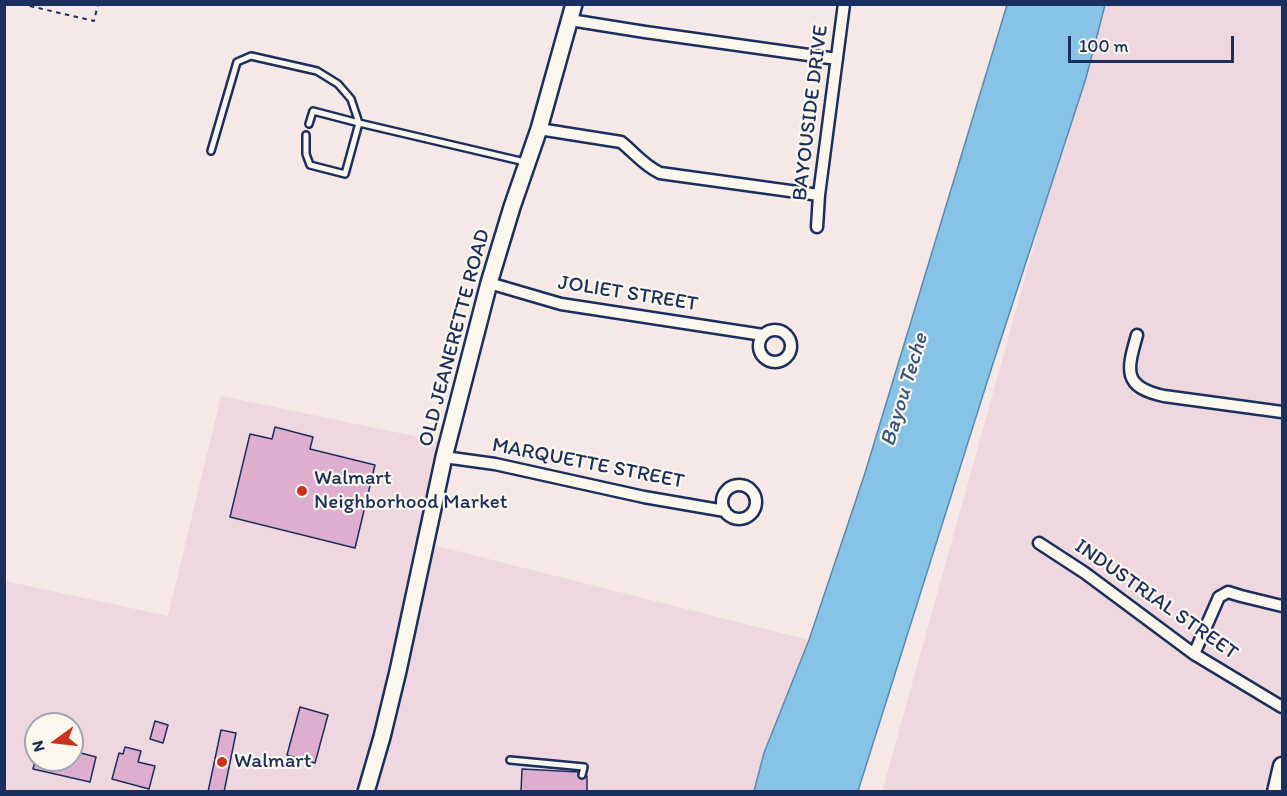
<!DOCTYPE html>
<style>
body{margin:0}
#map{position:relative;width:1287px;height:796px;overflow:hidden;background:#f5e8e6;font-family:Itim,sans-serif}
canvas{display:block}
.frame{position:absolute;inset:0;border:6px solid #1b2f5e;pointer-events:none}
.north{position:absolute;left:24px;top:712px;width:60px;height:60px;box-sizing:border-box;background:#fbf7ec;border:2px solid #a1a7b3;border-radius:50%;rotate:255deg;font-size:16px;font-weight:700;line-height:24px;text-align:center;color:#1b2f5e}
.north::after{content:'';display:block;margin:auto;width:21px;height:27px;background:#c8321e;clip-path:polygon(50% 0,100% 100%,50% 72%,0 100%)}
.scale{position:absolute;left:1068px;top:36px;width:166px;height:27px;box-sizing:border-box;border:3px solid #1b2f5e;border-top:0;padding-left:8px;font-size:18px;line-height:21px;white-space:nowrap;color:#1b2f5e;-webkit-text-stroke:4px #fbf7ec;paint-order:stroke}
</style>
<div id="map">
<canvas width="1287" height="796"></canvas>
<div class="frame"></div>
<div class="north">N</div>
<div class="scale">100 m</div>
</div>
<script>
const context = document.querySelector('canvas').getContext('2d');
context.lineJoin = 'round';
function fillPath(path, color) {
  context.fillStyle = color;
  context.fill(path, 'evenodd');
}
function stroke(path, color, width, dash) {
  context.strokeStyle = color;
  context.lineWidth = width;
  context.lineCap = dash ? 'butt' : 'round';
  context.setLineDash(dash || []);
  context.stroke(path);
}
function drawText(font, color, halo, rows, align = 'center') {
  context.font = font + ' Itim,sans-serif';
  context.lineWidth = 4.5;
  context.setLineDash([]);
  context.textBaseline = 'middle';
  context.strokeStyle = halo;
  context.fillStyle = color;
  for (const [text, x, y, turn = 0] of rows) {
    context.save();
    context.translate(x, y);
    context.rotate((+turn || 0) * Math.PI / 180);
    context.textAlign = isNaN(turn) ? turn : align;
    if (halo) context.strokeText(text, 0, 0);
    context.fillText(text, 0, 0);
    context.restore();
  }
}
fillPath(new Path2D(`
 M1101,5H1282V791L882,792Z
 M221,396L448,443L425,543L809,640L772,791L5,792V581L168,616ZM36,724H72V760H36Z`), '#eed7df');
const water = new Path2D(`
 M1007,5H1105L1086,78L988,379L858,791H754L764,753L809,640L865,473Z`);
fillPath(water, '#86c3e6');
stroke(water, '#5b88b0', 1.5);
const building = new Path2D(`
 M275,427L313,437L310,449L375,465L355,548L230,517L250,434L272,439Z
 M300,707L328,715L315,763L287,755Z
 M155,721L168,725L163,743L150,739Z
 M221,730L236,733L224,792H208Z
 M72,744L78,746L77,752L96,757L90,782L33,769L36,757V760H72Z
 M125,747L141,751L138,762L155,766L149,789L112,779L119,753L123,754Z
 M522,769L579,772V775L587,776V792H521Z`);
fillPath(building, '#deaece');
stroke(building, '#1b2f5e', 1.5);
const lane = new Path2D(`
 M306,135V154L310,165L345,174L359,123L313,111L309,124
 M211,151L237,62L251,56L317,71L338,84L351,99L359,123L525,162
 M510,760L584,767L582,775`);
const street = new Path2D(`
 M570,20L645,32L837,59
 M539,129L621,142C635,153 643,165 660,173L819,195
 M817,227L819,195L844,4
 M489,283L561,304L763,335
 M759 346a16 16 0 1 1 32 0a16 16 0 1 1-32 0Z
 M1137,335C1127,370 1122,387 1164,396L1282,412
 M444,457L495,464L644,497L725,511
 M722 502a17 17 0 1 1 34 0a17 17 0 1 1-34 0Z
 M1039,543L1085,573L1194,654L1282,707
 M1194,654L1219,597L1228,592L1241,596L1282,606`);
const secondary = new Path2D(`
 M366,792L382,737L398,671L444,457L489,283L512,207L539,129L574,4`);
const primary = new Path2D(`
 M1276,792L1282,766`);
stroke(lane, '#1b2f5e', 10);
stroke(street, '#1b2f5e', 15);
stroke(secondary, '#1b2f5e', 20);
stroke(primary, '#1b2f5e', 21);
stroke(new Path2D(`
 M21,4L94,21L98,4`), '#1b2f5e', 2, [4.5, 4.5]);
stroke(lane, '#fbf7ec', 5);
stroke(street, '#fbf7ec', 10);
stroke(secondary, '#fbf7ec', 15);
stroke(primary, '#fbf7ec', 16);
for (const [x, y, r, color] of [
 [302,491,6,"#c8321e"],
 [222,762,6,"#c8321e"]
]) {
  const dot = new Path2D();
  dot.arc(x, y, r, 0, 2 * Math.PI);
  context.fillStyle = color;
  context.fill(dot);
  stroke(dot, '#fbf7ec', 2);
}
drawText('21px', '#1b2f5e', '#fbf7ec', [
 ["BAYOUSIDE DRIVE",811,113,-83],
 ["JOLIET STREET",628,294,9],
 ["OLD JEANERETTE ROAD",455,338,-75],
 ["MARQUETTE STREET",588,464,11],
 ["INDUSTRIAL STREET",1156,600,35]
]);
drawText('21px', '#1b2f5e', '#fbf7ec', [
 ["Walmart",314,479],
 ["Neighborhood Market",314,503],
 ["Walmart",234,762]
], 'left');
drawText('italic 22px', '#365480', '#fbf7ec', [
 ["Bayou Teche",905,390,-73]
]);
</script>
